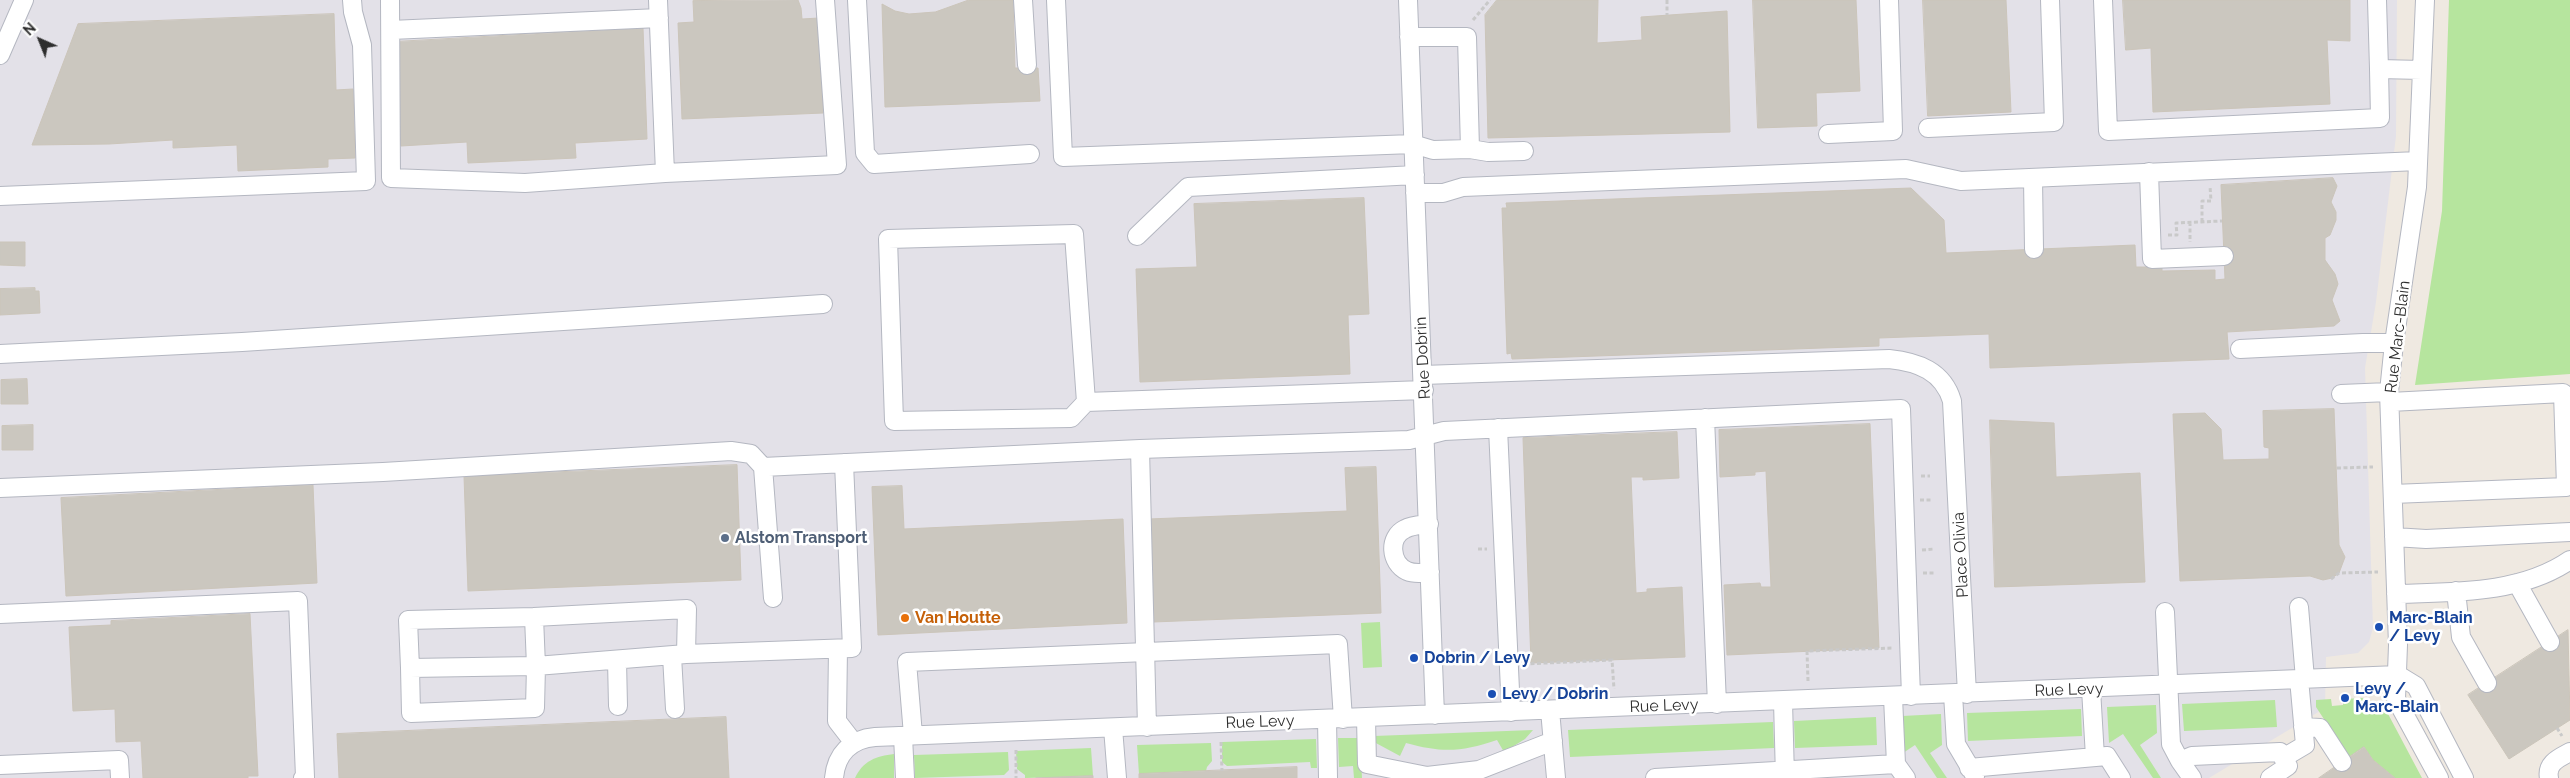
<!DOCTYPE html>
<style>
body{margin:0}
#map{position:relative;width:2570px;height:778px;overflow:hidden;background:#efe9e1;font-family:Raleway,sans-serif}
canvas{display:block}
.north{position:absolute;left:15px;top:15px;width:50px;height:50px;-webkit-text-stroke:4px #fff;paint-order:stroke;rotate:316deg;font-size:14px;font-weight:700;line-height:20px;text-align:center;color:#2e2e2e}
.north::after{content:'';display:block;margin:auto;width:18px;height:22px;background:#2e2e2e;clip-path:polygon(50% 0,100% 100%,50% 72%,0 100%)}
</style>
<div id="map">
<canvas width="2570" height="778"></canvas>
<div class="north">N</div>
</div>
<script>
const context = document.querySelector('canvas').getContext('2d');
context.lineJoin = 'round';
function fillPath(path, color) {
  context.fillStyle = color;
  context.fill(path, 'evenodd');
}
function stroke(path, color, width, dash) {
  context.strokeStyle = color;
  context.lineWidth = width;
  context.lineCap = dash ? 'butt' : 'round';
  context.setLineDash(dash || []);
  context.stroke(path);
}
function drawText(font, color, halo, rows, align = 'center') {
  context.font = font + ' Raleway,sans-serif';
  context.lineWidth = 5;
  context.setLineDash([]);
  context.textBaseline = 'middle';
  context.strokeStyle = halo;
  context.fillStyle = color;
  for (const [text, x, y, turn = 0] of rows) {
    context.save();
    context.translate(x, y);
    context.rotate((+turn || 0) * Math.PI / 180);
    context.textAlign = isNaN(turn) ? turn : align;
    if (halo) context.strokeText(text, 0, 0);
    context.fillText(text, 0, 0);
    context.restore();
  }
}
fillPath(new Path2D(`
 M0,0H2397L2396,136L2376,302L2365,368L2373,628L2369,642L2358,653L2326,657L2325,708L2209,778H0Z`), '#e3e1e8');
fillPath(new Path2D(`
 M2449,0H2570V374L2415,385L2442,211Z
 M1380,622L1382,667L1363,668L1361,623Z
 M2362,698L2380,704L2387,712L2422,778H2395L2373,760L2364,747L2349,757L2316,707V700L2331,699L2332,706L2343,705V699Z
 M2275,700L2277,727L2184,731L2182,704Z
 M2156,705L2157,733L2140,745L2161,778H2153L2123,734L2109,743L2107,707Z
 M2081,709L2082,736L1968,741L1967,713Z
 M1941,714L1942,745L1930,753L1947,778H1937L1915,745L1903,753L1902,716Z
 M1876,717L1877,745L1795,748L1794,721Z
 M1773,722L1774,748L1570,757L1568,730Z
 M1533,730L1525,739L1504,752L1497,740C1462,752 1442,753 1406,743L1400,756L1374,742V736Z
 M1338,738H1360L1362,778H1354L1353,766L1339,767Z
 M1316,739L1317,768H1311L1310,762L1227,766L1222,762V742Z
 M1211,743L1212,761L1207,767L1206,771L1139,774L1137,745Z
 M1091,748L1093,776L1025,778V775L1017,769L1016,751Z
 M1008,752L1009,770L1004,775L915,778L914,755Z
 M894,754V778H855C863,761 876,756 894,754Z`), '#b6e59e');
const building = new Path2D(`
 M798,0L801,8L802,19L819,18L823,113L682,119L678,23L694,22L693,1Z
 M969,0H1013L1015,68H1038L1040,101L885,107L882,4L895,11L909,14L935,12Z
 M1497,0H1598L1597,43L1642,40L1641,17L1727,11L1730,132L1488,138L1485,15Z
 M1753,0H1856L1860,91L1816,93L1817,126L1758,128Z
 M1923,0H2006L2011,112L1928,116Z
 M2123,0H2350V41L2327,40L2330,104L2153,112L2151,48L2126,50Z
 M334,14L336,90L353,89L355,158L328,159V167L238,171L237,145L173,148V140L109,144L32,145L78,24Z
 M643,28L647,139L575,143L576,158L468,163L467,142L401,146L394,42Z
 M2333,178L2337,186L2331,202L2336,212V220L2330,235L2325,238V260L2335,274L2338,284L2332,300L2340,321L2334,326L2227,332L2229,359L1990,368L1989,334L1879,338V346L1512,359L1511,353L1507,354L1502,208H1507L1506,203L1911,188L1944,220L1946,253L2135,245L2136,267H2162V271L2215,270V280L2225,279L2221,185Z
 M1364,198L1369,314L1348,315L1350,374L1140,382L1136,269L1197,267L1194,204Z
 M0,242H25V266L0,265Z
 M35,288V291H39L40,313L0,315V289Z
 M27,379L28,404H1V380Z
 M2334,409L2339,545L2345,557L2339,573L2332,578L2323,580L2310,576L2180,581L2173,414L2205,413L2221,429L2223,460L2269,459V448L2264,447L2263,411Z
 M1990,420L2054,423L2056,477L2140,473L2145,582L1995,587Z
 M1870,424L1879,648L1727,655L1724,585L1760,583L1761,587H1771L1766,471L1755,472V475L1720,477L1719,430Z
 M33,425V450H2V426Z
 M1677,432L1679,478L1643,480V477H1631L1636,593L1647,592V589L1682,587L1685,657L1531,663L1523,438Z
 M737,465L741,580L468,591L464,476Z
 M1376,467L1381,613L1153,622L1149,519L1347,511L1345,468Z
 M313,485L317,583L66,596L61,498Z
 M902,486L904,529L1123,519L1127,623L878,635L872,487Z
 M250,614L258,776H248V778H143L141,741L116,742L115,709L73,711L69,627L111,625V621Z
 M2568,630L2570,720L2509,759L2468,695Z
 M726,717L729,778H339L337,734Z
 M2364,747L2373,760L2395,778H2319Z
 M1297,767V778H1139V774Z
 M1093,776V778H1036Z`);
fillPath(building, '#cbc7bf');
stroke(building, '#cbc5ba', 1);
const minor = new Path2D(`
 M390,0L391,178L525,183L665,173
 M658,0L665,173L837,165L825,0
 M857,0L865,153L874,164L1030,154
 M1023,0L1027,65
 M1056,0L1063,157L1413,144L1433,150L1470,149L1467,37H1409
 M1408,0L1435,715
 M2103,0L2108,131L2380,118L2379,69
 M2377,0L2379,69L2422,70
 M2425,0L2417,187L2394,343L2389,392L2398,645L2396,699L2439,778
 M391,30L659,18
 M0,55L24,0
 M1928,128L2054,122L2050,0
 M1828,134L1893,131L1889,0
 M1470,149L1488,152L1524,151
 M2149,172L2152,259L2224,256
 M2033,178L2034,249
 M1415,193H1443L1463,187L1906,169L1961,181L2418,161
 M0,196L366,181L362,45L353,12L352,0
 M1137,236L1188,187L1415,175
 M2240,349L2363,343H2394
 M0,354L242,342L823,304
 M1423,375L1889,359C1918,362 1943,371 1952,401L1967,694
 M2341,394L2389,392
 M1086,402L1074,234L888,239L894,421L1071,418L1086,402L1424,390
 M2390,402L2563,393L2566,487L2393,494
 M1705,418L1717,704
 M1498,428L1511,712
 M1140,449L1147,727
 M0,488L383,472L731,451L751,454L763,467
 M1429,524C1421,525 1412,525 1405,529C1388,537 1390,563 1407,571C1414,574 1423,573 1430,572
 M2394,537L2426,539L2570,532
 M2517,583L2550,642
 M2456,591L2461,637L2487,683
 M2396,594C2454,592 2521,594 2570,560
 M773,598L763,467L1140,449L1409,440L1444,431L1901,409L1911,696
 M2299,607L2305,679
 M2165,612L2171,744L2180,761
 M0,614L298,601L305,777L303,778
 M838,649L837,721L854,743
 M686,654L687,609L534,617L536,666L686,654L852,648L844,463
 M672,656L675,709
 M617,660L618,706
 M410,668L411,713L535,708L536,666L410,668L408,620L534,617
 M2398,675L2416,686L2464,778
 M2091,689L2095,757
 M1953,694L1956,744L1975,776
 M1893,697L1896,764
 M1783,701L1785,778
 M1550,710L1556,778
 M1366,718L1367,764L1427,776L1479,770L1553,741
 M1327,719L1328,778
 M2303,727L2320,728L2342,762
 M1113,728L1117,778
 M913,735L907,662L1338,644L1343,719
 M903,736L905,778
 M2283,758L2305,745L2299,679
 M0,765L119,760L120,778
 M1969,768L2107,756L2121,778
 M834,778C836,754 851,739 875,737L2398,675
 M1655,778L1896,764L1906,778
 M2192,778L2180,761L2192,756L2280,752L2288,766L2270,778
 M2549,778C2546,763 2559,758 2570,752`);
stroke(minor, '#b4b7c1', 20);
stroke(new Path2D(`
 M1667,0V15
 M1473,20L1490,0
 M2190,222V242
 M2202,222V201H2211L2210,186
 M2168,235H2177L2176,223L2222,221
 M2337,468L2373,467
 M1921,476H1930
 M1920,500H1932
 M1478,549H1487
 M1922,550L1934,549
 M1923,573H1935
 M2331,579L2339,573L2378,572
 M1524,664L1612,660L1614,689
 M1808,681L1807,651L1893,648
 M2557,728L2562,736
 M1221,742L1222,771
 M1016,750V778`), '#c9c9c9', 3, [4, 2.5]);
stroke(minor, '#fff', 18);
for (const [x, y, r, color] of [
 [725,538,5,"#5c6f8a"],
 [905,618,5,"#e8710a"],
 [2379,627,5,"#1a4fb4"],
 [1414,658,5,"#1a4fb4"],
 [1492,694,5,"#1a4fb4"],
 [2345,698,5,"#1a4fb4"]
]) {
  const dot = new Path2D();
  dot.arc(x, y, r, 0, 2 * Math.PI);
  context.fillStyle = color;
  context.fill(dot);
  stroke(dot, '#fff', 2);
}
drawText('16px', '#2e2e2e', '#fff', [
 ["Rue Marc-Blain",2398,337,-83],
 ["Rue Dobrin",1423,358,-93],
 ["Place Olivia",1961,555,-93],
 ["Rue Levy",2069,690,-2],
 ["Rue Levy",1664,706,-2],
 ["Rue Levy",1260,722,-2]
]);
drawText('bold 16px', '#4e5e75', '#fff', [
 ["Alstom Transport",735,538]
], 'left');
drawText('bold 16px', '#c56008', '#fff', [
 ["Van Houtte",915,618]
], 'left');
drawText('bold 16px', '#164399', '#fff', [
 ["Marc-Blain",2389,618],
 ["/ Levy",2389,636],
 ["Dobrin / Levy",1424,658],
 ["Levy /",2355,689],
 ["Marc-Blain",2355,707],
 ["Levy / Dobrin",1502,694]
], 'left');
</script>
